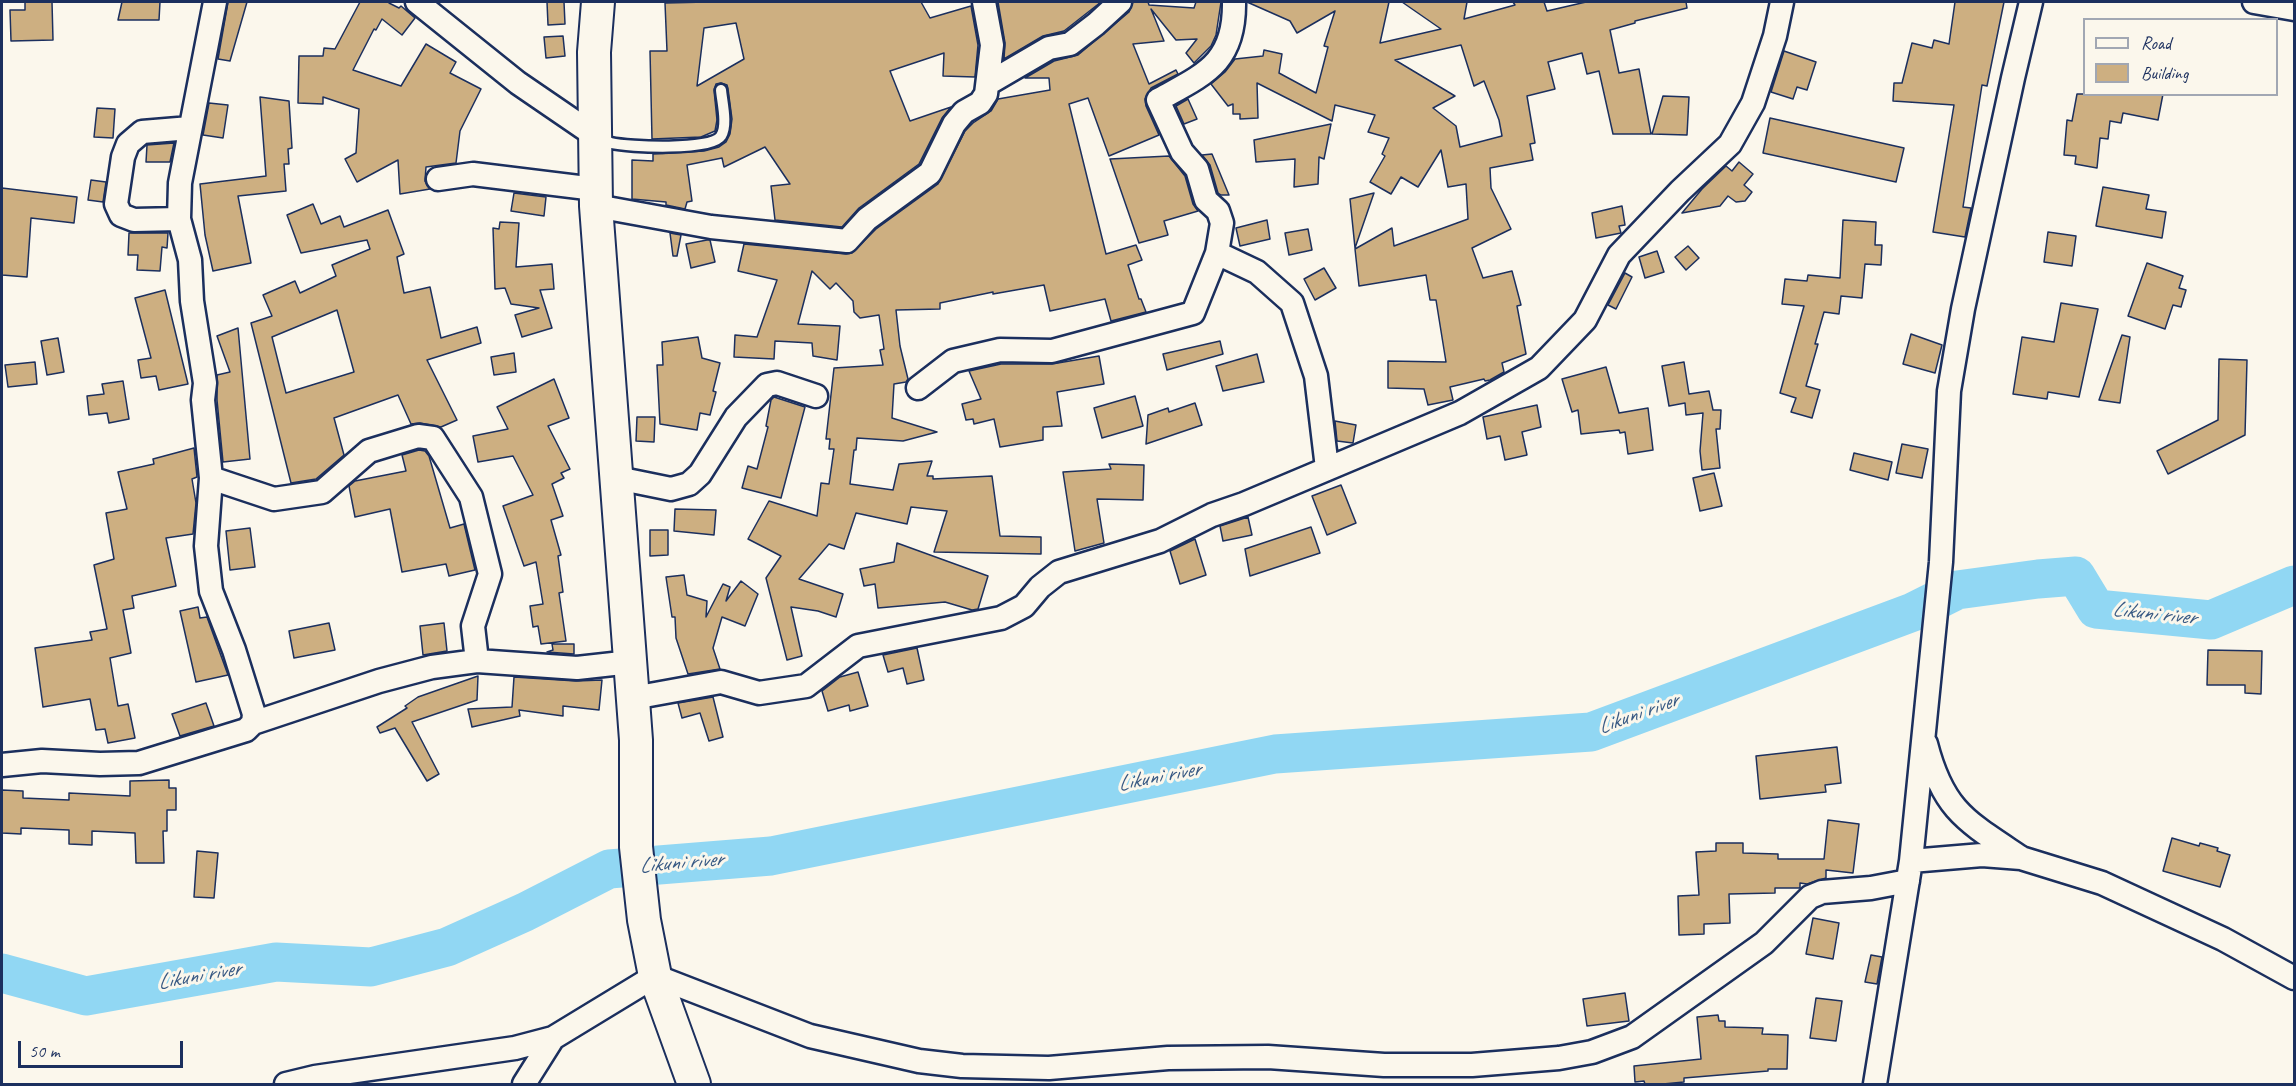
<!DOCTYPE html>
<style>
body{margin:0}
#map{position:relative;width:2296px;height:1086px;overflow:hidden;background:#fbf7ec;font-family:Caveat,sans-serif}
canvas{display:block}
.frame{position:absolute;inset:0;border:3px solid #1b2f5e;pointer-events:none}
.legend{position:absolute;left:2083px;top:18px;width:195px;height:78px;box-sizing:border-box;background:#fbf7ec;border:2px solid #a1a7b3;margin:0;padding:8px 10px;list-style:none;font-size:18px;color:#1b2f5e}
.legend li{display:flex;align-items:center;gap:12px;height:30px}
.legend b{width:30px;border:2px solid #a1a7b3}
.scale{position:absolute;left:18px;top:1041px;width:165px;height:27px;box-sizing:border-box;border:3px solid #1b2f5e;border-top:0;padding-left:8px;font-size:18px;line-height:21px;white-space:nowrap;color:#1b2f5e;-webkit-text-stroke:4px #fbf7ec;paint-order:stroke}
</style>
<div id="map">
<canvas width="2296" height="1086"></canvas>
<div class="frame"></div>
<ul class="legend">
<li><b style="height:8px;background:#fbf7ec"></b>Road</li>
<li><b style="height:16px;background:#cdaf81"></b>Building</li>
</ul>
<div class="scale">50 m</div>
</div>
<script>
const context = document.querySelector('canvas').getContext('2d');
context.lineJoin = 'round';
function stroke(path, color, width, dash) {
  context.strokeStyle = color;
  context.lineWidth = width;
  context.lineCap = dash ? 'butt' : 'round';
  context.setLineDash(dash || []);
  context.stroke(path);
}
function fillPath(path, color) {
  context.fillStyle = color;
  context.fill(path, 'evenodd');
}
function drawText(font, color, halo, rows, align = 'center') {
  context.font = font + ' Caveat,sans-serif';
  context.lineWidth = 6;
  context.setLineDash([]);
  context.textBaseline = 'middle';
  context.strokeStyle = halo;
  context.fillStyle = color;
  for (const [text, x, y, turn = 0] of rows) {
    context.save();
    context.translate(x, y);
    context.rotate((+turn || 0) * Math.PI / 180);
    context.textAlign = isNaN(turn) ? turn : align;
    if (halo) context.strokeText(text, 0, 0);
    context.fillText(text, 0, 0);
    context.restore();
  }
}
stroke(new Path2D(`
 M2,973L86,996L276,962L371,967L447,947L525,912L609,869L771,856L1275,754L1591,732L1913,612L1957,590L2038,579L2076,576L2096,609L2211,620L2294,585`), '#91d7f3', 39);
const building = new Path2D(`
 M25,2H52L53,40L11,41L10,10H25Z
 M122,2H160L159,20H118Z
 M228,2H247L230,61L218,59Z
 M360,2H390L389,3L399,8L401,6L415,18L402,35L382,19L376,30L374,29L353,70L401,86L426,44L456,62L450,73L481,89L460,131L456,163L426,167L425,181L430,189L400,194L398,160L357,182L345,159L356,153L359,109L323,97V104L298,103L299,56H323L324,48L335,49Z
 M547,2H564L565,24L548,25Z
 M707,2H921L930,18L971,6L978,45L975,77L943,76L944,53L890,71L910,121L951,107L942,118L919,164L859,208L842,227L775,220L771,186L790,184L765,147L724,167L722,158L687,165L692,201L687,202L685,209L666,205V202L632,199V160L653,161V154L704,151L719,147L726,142L730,134L732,119L728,89L727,85L721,83L716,84L714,90L717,120L715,131L701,137L652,139L650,51H667L665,3ZM736,23L744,59L697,86L704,28Z
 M998,2H1101L1064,31L1043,36L1004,59L1005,43Z
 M1133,2H1148L1149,5L1194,8L1196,2H1221L1216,35L1211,46L1194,63L1186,53L1197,39L1176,40L1151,9L1164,41L1133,44L1149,84L1176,70L1178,74L1151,88L1145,99L1146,106L1159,135L1109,156L1088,98L1069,104L1106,254L1136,245L1142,260L1128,265L1139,299H1141L1146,312L1111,321L1105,299L1050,311L1044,285L993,294V292L940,303V309L896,310L900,346L908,379L906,382L894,384L892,418L937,432L903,441L857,438L856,450H854L850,484L893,490L899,464L932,461L927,476H933V479L992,476L1000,536L1041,537V554L934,552L947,511L911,507L907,524L856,513L844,549L829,544L799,579L843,594L836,617L818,611L791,607L802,656L787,660L766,578L781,556L748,539L769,501L817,516L821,483L829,484L834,449H829L830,439H826L834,368L883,365L880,350L884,349L879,315L860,318L854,312L853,301L836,283L830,289L812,271L798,324L840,326L837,360L813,356L812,343L775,341L774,359L734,357L735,335L757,337L777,280L738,271L744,244L846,254L852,253L876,229L938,184L965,131L973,123L991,111L998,99L1050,90L1049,78H1025L1054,61L1078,55L1129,12Z
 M1247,2H1389L1380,43L1441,29L1402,2H1467L1464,19L1515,5L1513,2H1544L1547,11L1586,2H1686L1687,8L1635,21V23L1610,30L1619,73L1639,69L1651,134H1613L1599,71L1587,74L1582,53L1548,62L1555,89L1527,96L1535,143L1530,144L1533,160L1490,168L1491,188L1511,229L1472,248L1483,278L1512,271L1521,305L1517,306L1526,354L1502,363L1504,372L1490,380L1485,381L1484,379L1450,387L1453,400L1428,405L1424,389L1388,388V361L1446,362L1436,300H1430L1426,275L1359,286L1355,249L1392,228L1394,246L1468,219L1466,184L1448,187L1441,150L1418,187L1401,177L1391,194L1370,182L1385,156L1382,154L1389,138L1368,132L1375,115L1335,105L1332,121L1257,83L1258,118L1240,119V114H1233V104L1228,106L1211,84L1225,72L1235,59L1263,56L1264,50L1282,54L1279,73L1316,93L1328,47L1324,46L1335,11L1297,33L1290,21ZM1461,45L1474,86L1484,81L1499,120L1502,136L1460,147L1456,126L1433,108L1455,96L1395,60Z
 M1955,2H2004L1987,86L1982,85L1963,207L1971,208L1965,237L1933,232L1954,105L1893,101L1894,83H1902L1912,43L1932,48L1934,40L1949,44Z
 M563,36L565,56L546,58L544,37Z
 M1784,51L1816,62L1807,90L1797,87L1793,99L1771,92Z
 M2077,94H2163L2158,120L2123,113L2121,123L2110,121L2108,139L2100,138L2097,168L2075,164L2076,156L2064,155L2067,120L2072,121Z
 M1663,96L1689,97L1687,135L1652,134Z
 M260,97L289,101L292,148L288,149L289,164H284L286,191L238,196L251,263L213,271L205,235L200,184L266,176Z
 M1188,99L1197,119L1184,124L1176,106Z
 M209,103L228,105L223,138L203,135Z
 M97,108L115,109L113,138L94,137Z
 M1770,118L1904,148L1896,182L1763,153Z
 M1331,124L1324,159L1319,157L1318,184L1294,187L1295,159L1256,162L1254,140Z
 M174,143L170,162H146L147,145Z
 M1212,154L1229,195H1221L1218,193L1210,165L1202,155Z
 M1169,156L1185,176L1193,204L1198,211L1164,221L1168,235L1139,243L1110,159Z
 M1739,162L1753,174L1744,185L1752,192L1745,201L1736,202L1728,196L1720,206L1682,213L1702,189L1726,166L1732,171Z
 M91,180L106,182L103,202L88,200Z
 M2103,187L2149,195L2146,209L2166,212L2162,238L2096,226Z
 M2,188L77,197L74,223L31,218L27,277L2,275Z
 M514,193L546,197L544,216L511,211Z
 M1374,193L1355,248L1350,199Z
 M313,204L321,224L340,216L344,227L388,210L404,254L397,257L404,293L430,287L441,338L477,327L481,343L427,360L457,420L441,427L420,423L411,424L398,395L334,418L344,455L316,479L291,483L251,323L272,316L263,295L295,281L300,293L336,276L332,265L370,249L367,240L301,253L287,215ZM337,310L354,372L286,393L272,337Z
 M1622,206L1625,225L1619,226L1621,233L1596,238L1592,213Z
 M1267,220L1270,239L1240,246L1236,228Z
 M1843,220L1876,222L1875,245H1882L1881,265L1865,264L1862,298L1841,296L1839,314L1824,312L1815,344H1818L1806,386L1820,390L1812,418L1791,412L1796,398L1780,393L1804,306L1782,304L1785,279L1807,281L1808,275L1840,278Z
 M500,222L519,223L516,267L552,264L554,289L540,290L552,328L522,337L515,315L539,308L511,304L505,288L495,289L493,228L499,229Z
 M1308,229L1312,250L1289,255L1285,233Z
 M2048,232L2076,236L2072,266L2044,262Z
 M129,233H168L167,248L162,247L160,271L137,270L138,255H128Z
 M670,233L681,235L677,256H673Z
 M707,240H710L715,262L691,268L686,244Z
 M1688,246L1699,258L1686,270L1675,257Z
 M1657,251L1664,272L1645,278L1639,257Z
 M2147,263L2183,276L2179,288L2186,290L2181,307L2173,305L2165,329L2128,316Z
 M1324,268L1336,288L1315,300L1304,279Z
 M1625,273L1632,277L1616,309L1608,305Z
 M165,290L188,384L159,390L156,376L141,378L138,360L151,358L135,298Z
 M2061,303L2098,309L2079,397L2048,392L2047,399L2013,394L2022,337L2054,342Z
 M238,328L250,459L223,462L217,400V375L230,372L217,336Z
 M1911,334L1942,345L1935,373L1903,364Z
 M2122,335L2130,337L2120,403L2099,400Z
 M698,337L702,358L720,363L713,391L716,392L710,415L700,413L697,430L660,424L657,365H663L662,342Z
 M58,338L64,372L47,375L41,341Z
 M1220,341L1223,354L1167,370L1163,354Z
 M514,353L516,372L494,375L491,357Z
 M1257,354L1264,382L1223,391L1216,366Z
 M1099,356L1104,384L1057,392L1062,426L1043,427V440L1000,447L994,419L974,424L973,419L966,420L962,404L981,399L969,371L1001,364H1052Z
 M2219,359L2247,360L2245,435L2168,474L2157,451L2218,420Z
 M35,362L37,384L8,387L5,365Z
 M1684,362L1689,394L1709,391L1713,410H1721L1720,429H1716L1720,468L1702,470L1700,451L1703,413L1686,415L1685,403L1669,406L1662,366Z
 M1606,367L1619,413L1648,408L1653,450L1628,454L1625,432L1620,433L1619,430L1581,434L1578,410L1572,412L1562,379Z
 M554,379L569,418L548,426L570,469L561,473L564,478L552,484L563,516L551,520L561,555L558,556L563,592L559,593L566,641L541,644L538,626L533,627L530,606L543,604L536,562L524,566L503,506L533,495L513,456L478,462L473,436L508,429L497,407Z
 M123,381L129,419L109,423L107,413L89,415L87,396L104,394L102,384Z
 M1135,396L1143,426L1102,438L1094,408Z
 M774,397L805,407L781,498L742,488L748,466L757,469L768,427L766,426L771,400Z
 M1195,403L1202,425L1146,444L1148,415L1168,408L1169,412Z
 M1537,405L1541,427L1522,432L1527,455L1505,460L1500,436L1487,439L1483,417Z
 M637,417H655L654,442L636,441Z
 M1335,421L1356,425L1353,443L1337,441Z
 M1902,444L1928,449L1922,478L1896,473Z
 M194,448L197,477L192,479L196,503L193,534L166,538L176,586L132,596L134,608L123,610L131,653L110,658L118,706L128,704L135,738L108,743L105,729L96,730L90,699L43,707L35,648L92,640L90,632L107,629L94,565L114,559L106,513L127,509L118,472L154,464L153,459Z
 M419,450L425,451L429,456L450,528L464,524L475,570L449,576L446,564L402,572L390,509L355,517L349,486L355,481L406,471L402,455Z
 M1854,453L1892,462L1888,480L1850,470Z
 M1109,464L1144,465L1143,500L1097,499L1104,543L1075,551L1063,472L1111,469Z
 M1714,473L1722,506L1700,511L1693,478Z
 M1341,485L1356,523L1327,535L1312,496Z
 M675,509L716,510L714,535L674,531Z
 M1248,517L1252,535L1223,541L1220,526Z
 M1311,527L1320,553L1250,576L1245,549Z
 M250,528L255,567L230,570L226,531Z
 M650,530H668V555L650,556Z
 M1195,539L1206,575L1180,584L1170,551Z
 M897,543L988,576L978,609L972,610L945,602L878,608L875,584L864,586L860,569L894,562Z
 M684,575L687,595L707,601L706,617L723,584L730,587L726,601L741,581L758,594L745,626L722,617L713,648L720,669L688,674L676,638L675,617H672L666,577Z
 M198,607L200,618L207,617L228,675L196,682L180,611Z
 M329,623L335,650L294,658L289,631Z
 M444,623L447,651L423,655L420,626Z
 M552,644H574V654L547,652L553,650Z
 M917,648L924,680L907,684L903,668L888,672L883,655Z
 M2208,650L2262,651L2261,694L2245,693V685H2207Z
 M858,672L868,706L850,711L849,705L828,711L822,691L840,677Z
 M478,676L477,700L412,722L439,774L427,781L395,728L380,733L377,727L407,708L405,706L418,697Z
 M514,677L576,681L602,680L599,710L563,706V716L519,710L520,716L472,727L468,709L512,707Z
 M713,697L723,737L709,741L700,713L682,718L678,703Z
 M206,703L214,726L180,736L172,714Z
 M1837,747L1841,783L1825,785L1826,792L1760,799L1756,756Z
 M169,780V788H176V810H167V831H163L164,863H136L135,833L92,831V845L69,844V830L21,828V834L2,833V790L23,791V798L69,800V793L130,796V781Z
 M1828,820L1859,824L1853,873L1826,870V878L1807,884L1800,883V888H1775V893L1729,894L1730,923L1704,924V934L1679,935L1678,896L1699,895L1696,852L1716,851V843H1743V853L1778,854V859H1824Z
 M2172,838L2199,846L2200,843L2218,848L2217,851L2230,855L2220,887L2163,871Z
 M197,851L218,853L214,898L194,897Z
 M1813,918L1839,923L1833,959L1806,954Z
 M1871,955L1882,957L1877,984L1865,982Z
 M1625,993L1629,1021L1587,1026L1583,999Z
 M1816,998L1842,1001L1836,1041L1810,1038Z
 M1718,1015L1719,1021H1725V1027L1763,1028L1762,1034L1788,1035L1787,1069H1768V1071L1684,1078V1082L1663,1084H1645L1644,1081L1635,1082L1634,1066L1701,1059L1697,1017Z`);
fillPath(building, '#cdaf81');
stroke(building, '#1b2f5e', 1.5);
const lane = new Path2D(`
 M598,137C603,140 606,142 611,143C628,147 712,151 721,136C728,125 722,102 721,90`);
const street = new Path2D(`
 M417,2L518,83L594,135
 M2254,2L2294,9
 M989,83L1049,48L1070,44L1096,24L1120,2
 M438,179L473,174L595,189
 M596,206L711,227L847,241L867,219L930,173L954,124L964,112L980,103L986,94L992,45L984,2
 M179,219L134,220L121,215L116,204L123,157L128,144L142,132L190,128
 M1217,253L1257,272L1292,303L1316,376L1327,468
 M918,388L953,361L1000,350L1052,351L1193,313L1217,253L1222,223L1218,211L1206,200L1197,169L1182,152L1158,100C1205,74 1235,63 1234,2
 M211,478L274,499L322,492L369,451L418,436L433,438L471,497L490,574L473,626L477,661
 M617,478L671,489L689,484L700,474L736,417L767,385L777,383L816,396
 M633,698L721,682L759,693L806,686L858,646L1001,618L1024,606L1040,587L1059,572L1160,541L1212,515L1244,504L1460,413L1539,368L1585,320L1619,255L1680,191L1730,144L1753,103L1775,36L1782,2
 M253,723L379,681L432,667L477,661L577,668L631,662
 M1926,744C1943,810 1966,821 2020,857
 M2,765L42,761L100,764L139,763L246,730L253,723L254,714L234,650L211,591L206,546L211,478L203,400L205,383L192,301L190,260L179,219L180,183L215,2
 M1911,861L1982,855L2021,858L2102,883L2223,939L2294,978
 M286,1084L315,1077L515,1048L553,1038L655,976L810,1036L919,1061L962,1066L1049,1068L1168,1058L1268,1057L1384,1065H1472L1559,1058L1592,1052L1632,1037L1764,943L1810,897L1822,892L1871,888L1908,881
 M524,1084L553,1038
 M1875,1084L1911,861L1941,562L1949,391L1963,309L2013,78L2031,2`);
const secondary = new Path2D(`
 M598,2L594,52L596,206L636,740V847L644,920L655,976L694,1084`);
stroke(lane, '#1b2f5e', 15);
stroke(street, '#1b2f5e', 27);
stroke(secondary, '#1b2f5e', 36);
stroke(lane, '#fbf7ec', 10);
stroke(street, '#fbf7ec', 22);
stroke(secondary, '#fbf7ec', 32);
drawText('italic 22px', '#385983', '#fbf7ec', [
 ["Likuni river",2154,614,6],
 ["Likuni river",1638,714,-20],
 ["Likuni river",1159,777,-11],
 ["Likuni river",681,863,-5],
 ["Likuni river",199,976,-10]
]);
</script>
